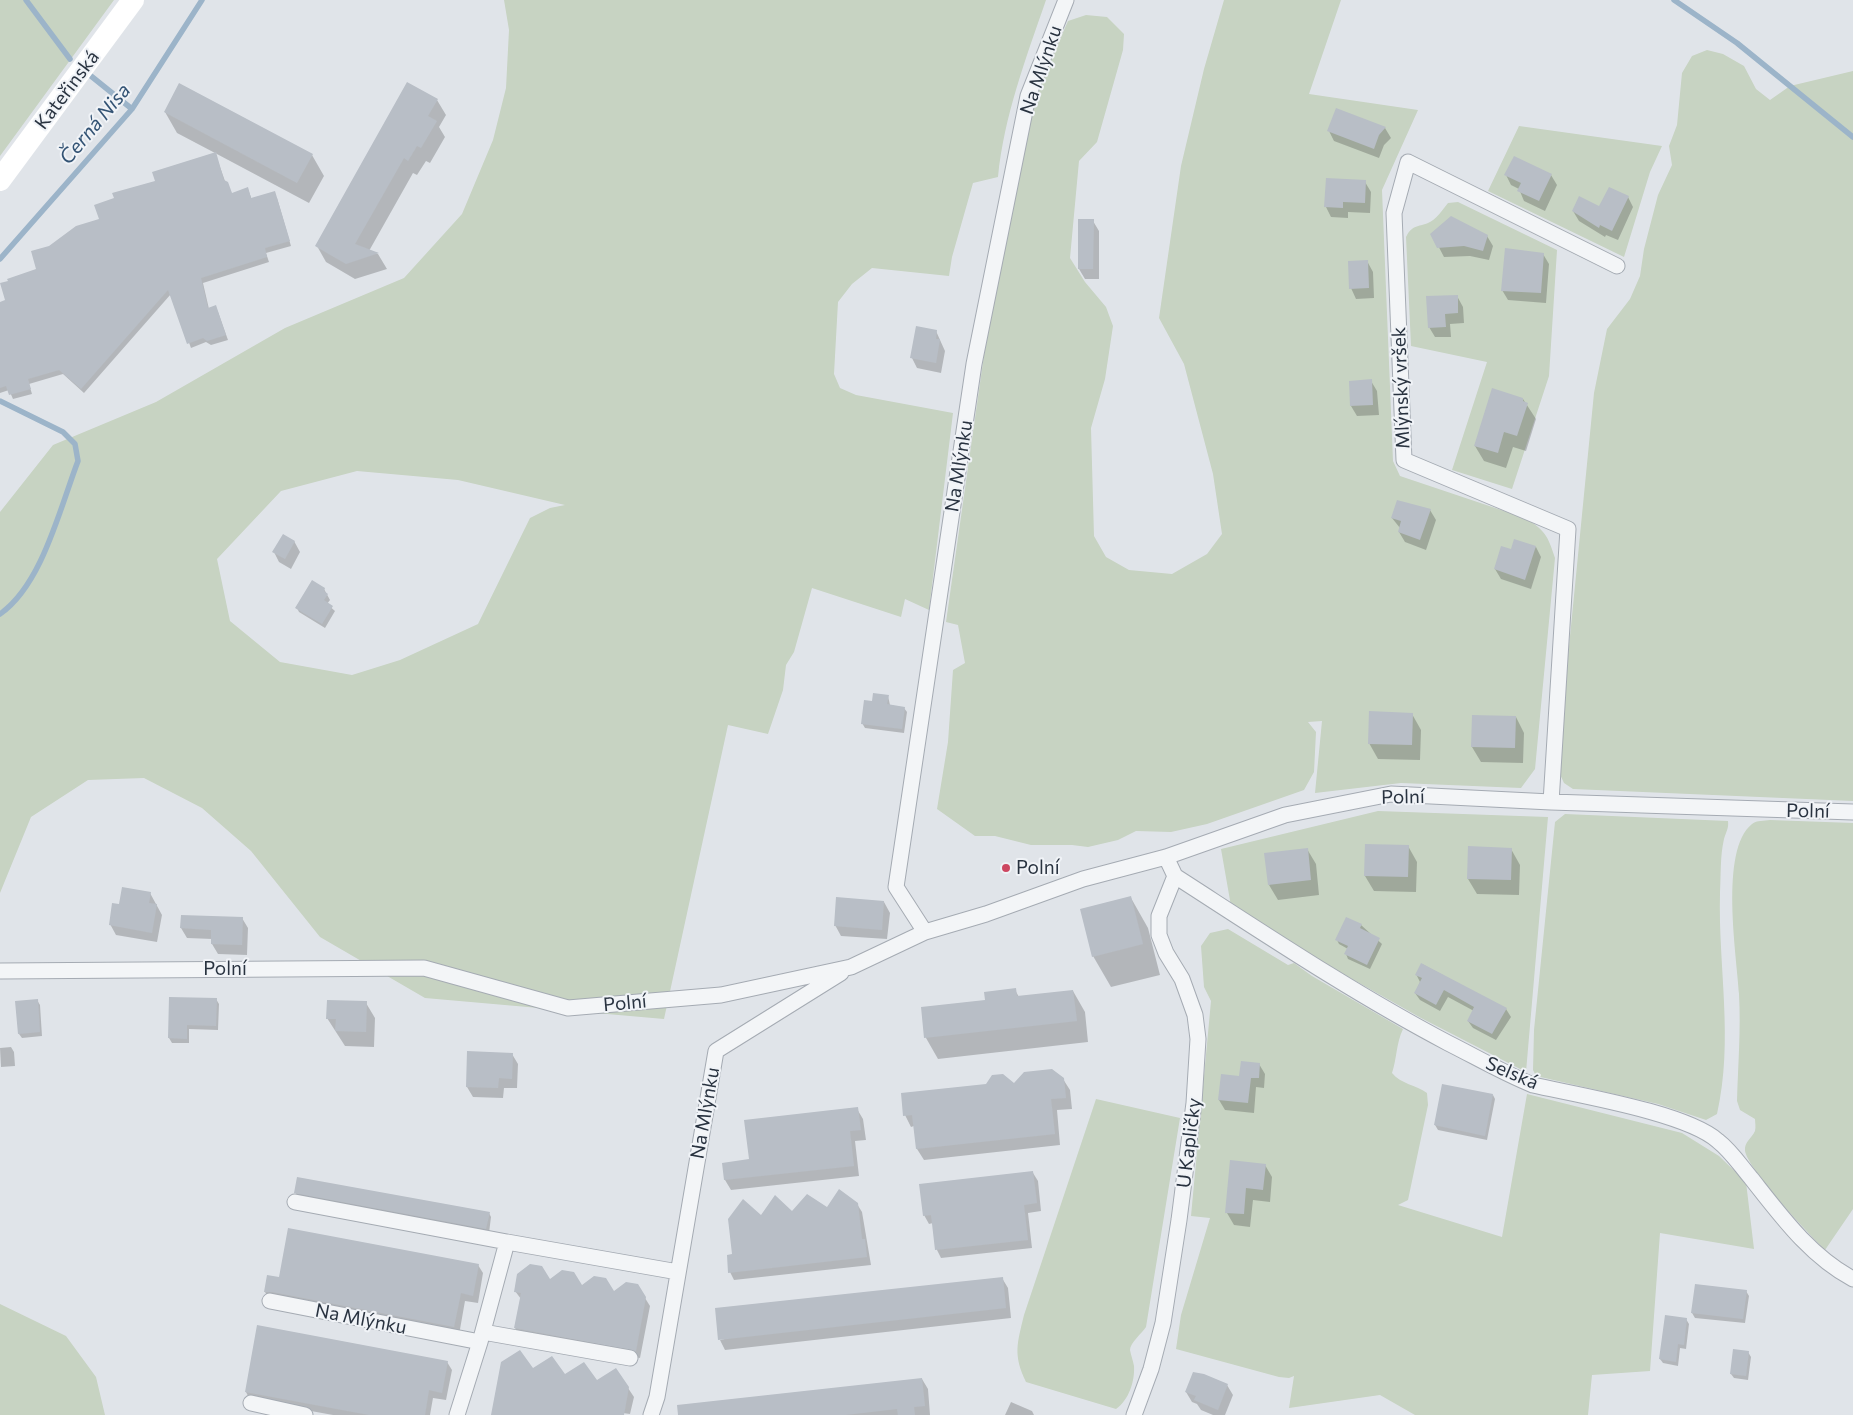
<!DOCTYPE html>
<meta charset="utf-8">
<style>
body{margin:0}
canvas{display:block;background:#e0e4e9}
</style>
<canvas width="1853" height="1415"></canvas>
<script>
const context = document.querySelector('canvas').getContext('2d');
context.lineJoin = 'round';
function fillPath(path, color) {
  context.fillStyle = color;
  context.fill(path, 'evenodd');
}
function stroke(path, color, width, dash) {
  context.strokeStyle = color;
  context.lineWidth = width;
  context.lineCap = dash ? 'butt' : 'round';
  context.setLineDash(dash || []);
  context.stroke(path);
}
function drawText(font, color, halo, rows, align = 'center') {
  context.font = font + ' Commissioner,sans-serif';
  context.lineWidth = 4;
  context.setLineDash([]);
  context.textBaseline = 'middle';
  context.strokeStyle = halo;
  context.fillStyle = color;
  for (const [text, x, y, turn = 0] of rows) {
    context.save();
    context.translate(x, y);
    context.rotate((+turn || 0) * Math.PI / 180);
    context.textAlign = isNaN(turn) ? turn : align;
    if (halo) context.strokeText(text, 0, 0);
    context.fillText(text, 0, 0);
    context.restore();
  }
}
fillPath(new Path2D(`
 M0,0H114L0,156Z
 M504,0H1046C1026,58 1004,116 998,177L973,183L952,257L949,276L872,268L852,284L838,302L834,374L840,388L856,395L953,413L929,610L905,599L901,617L812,588L794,652L786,665L783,690L768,734L728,725L664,1019L425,998L320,937L251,851L202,808L144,778L88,780L31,817L0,893V512L53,445L156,402L285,328L404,278L462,214L493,140L506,88L509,30ZM357,471L458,480L565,505L550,508L530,518L478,624L400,660L352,675L280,662L230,621L217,559L281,491Z
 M1224,0H1341L1309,94L1418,110L1382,190L1393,461L1400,476L1525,518C1545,530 1548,536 1555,558L1535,769L1521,788L1401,783L1315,793L1322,721L1308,722L1316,732L1314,772L1304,790L1207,824L1171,832L1136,831L1118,840L1088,847L1072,845H1031L995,836H975L937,809L948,742L953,670L965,663L958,625L946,622L984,355L1034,98L1068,21L1086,15L1107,17L1124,34L1123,50L1097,142L1079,161L1070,258L1085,282L1106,307L1113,326L1105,379L1091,428L1094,536L1106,557L1129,570L1172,574L1207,554L1222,534L1213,474L1184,364L1159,318L1181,166L1204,69Z
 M1707,50L1723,54L1744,66L1756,89L1770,100L1790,86L1853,71V801L1573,789L1564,783L1557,768L1594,393L1607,329L1630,299L1640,276L1644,249L1658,195L1672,165L1669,146L1677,125L1682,73L1692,56Z
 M1519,126L1662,146L1650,172L1624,257L1488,191Z
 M1458,202L1557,250L1549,376L1512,489L1452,470L1487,362L1411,346L1406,237C1412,225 1418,227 1428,223C1436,220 1443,209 1448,203Z
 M1378,811L1548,817L1526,1072L1421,1018L1322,962L1231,906L1221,849Z
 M1565,814L1728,821C1729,828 1726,832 1724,839C1720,856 1721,875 1720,893C1718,967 1734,1040 1717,1114L1706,1120L1658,1104L1536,1076L1533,1070L1534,1030L1555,822Z
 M1770,820L1853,823V1209L1825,1250C1809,1234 1749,1171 1745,1151C1744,1142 1752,1138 1755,1131C1756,1127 1755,1122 1755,1119L1740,1110L1737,1101C1738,1065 1741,1030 1739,994C1737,956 1719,850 1752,824C1757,820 1764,821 1770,820Z
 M1228,929L1288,965L1294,963L1312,976L1403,1029C1396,1044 1397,1058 1392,1073C1401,1084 1416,1085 1427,1093L1428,1105L1408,1200L1398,1205L1502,1237L1527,1094L1682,1133L1719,1156L1746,1182L1754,1249L1660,1233L1650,1371L1592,1375L1588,1415H1415L1380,1395L1289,1408L1294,1376L1289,1378L1279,1377L1176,1349L1181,1315L1210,1218L1191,1216L1211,1001L1204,987L1201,946L1210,933Z
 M1096,1099L1180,1118L1146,1327C1142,1333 1130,1343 1130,1350C1131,1355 1133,1361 1134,1366C1135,1381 1129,1400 1116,1409L1026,1382C1013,1355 1017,1344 1024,1315Z
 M0,1304L66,1336L96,1377L105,1415H0Z`), '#c7d3c2');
fillPath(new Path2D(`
 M437,100L446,115L439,127L445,137L430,163L426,161L417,175L413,173L369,251L378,254L387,269L355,279L326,262L317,246Z
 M165,112L312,155L324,176L309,203L215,153L225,181L232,194L248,189L252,200L277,198L291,246L266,253L269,262L203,283L209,309L218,312L228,340L211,345L206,342L191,348L171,294L84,393L63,374L29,384L32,394L13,399L9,390L0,393V303L6,301L38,270L50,247L100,220L157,181L215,153L177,133Z
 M1385,128L1391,138L1384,145L1379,158L1334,141L1329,131Z
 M1506,175H1551L1557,185L1545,211L1524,201L1519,189L1511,185Z
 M1365,182L1371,192L1370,213L1348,212V218L1331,217L1326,207Z
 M1628,197L1633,207L1618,240L1606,235L1605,237L1579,221L1573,211L1600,207Z
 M1093,221L1099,231V279H1085L1079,269Z
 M1432,234L1487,236L1493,246L1489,260L1470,256L1444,257Z
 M1543,254L1549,264L1546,303L1508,300L1502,290Z
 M1367,261L1373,272L1374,298L1356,299L1351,288Z
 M1457,296L1463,307L1464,323L1450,324L1451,337H1435L1429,327Z
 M936,331L945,351L941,373L917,368L912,358Z
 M1371,381L1377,391L1379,415L1357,416L1351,406L1350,382Z
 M1523,399L1536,419L1526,451L1513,447L1506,468L1484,461L1475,446Z
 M1430,510L1436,520L1426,550L1405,542L1399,532L1400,528L1392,518Z
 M294,541L300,552L291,569L279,562L274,552Z
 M1536,547L1541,557L1531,589L1501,579L1495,569Z
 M324,589L330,600L327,604L335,611L325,628L299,612L297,608Z
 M888,696L890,705L904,708L907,712L904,733L865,728L862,723L873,703Z
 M1412,714L1421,730L1420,760L1378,759L1369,743Z
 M1516,717L1524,733L1523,763L1481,762L1472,747Z
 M1408,846L1417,862L1416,892L1374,891L1365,876Z
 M1307,849L1316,864L1319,895L1278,900L1269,885Z
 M1511,849L1520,865L1519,895L1477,894L1468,879Z
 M150,893L162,915L157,942L116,935L110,924L120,906Z
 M1131,898L1148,928L1160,975L1111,987L1093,956Z
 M884,902L890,913L887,939L841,936L835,925Z
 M242,918L248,928L247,955L218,954L212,944V939L187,938L181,928Z
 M1361,925L1382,944L1370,969L1348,959L1346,954L1348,949L1339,944L1337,940Z
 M1422,964L1506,1009L1511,1017L1496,1040L1473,1028L1468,1021L1474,1011L1448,997L1440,1011L1420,1000L1415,993L1420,982L1416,974Z
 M1015,990L1019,997L1073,991L1085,1012L1088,1042L938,1059L926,1038L922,1008L986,1001Z
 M170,998L216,999L219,1004L218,1030L189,1029V1043H172L169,1038Z
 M37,1000L40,1005L42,1036L22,1038L19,1034Z
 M366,1003L375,1018L374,1047L345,1046L327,1018Z
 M11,1047L14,1052L15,1066L1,1067L0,1048Z
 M512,1054L518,1064L517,1088H504L503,1098L473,1097L467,1087Z
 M1259,1064L1265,1074L1264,1088L1256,1087L1254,1113L1225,1110L1219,1100L1222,1076L1240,1078Z
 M1063,1079L1070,1090L1072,1109L1057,1110L1060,1145L924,1160L917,1149L914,1126L911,1127L905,1115L1015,1085Z
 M1493,1095L1495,1099L1487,1140L1438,1130L1435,1125Z
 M857,1109L863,1119L866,1140L855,1141L859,1176L731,1190L725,1180L723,1164L750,1161Z
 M1231,1161L1265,1165L1272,1177L1270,1202L1253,1200L1250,1227L1234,1225L1227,1213Z
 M1033,1173L1038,1181L1041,1211L1028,1213L1032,1248L941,1258L937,1250L933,1223L929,1224L924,1215Z
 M296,1193L489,1213L491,1217L489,1233L298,1197Z
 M857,1204L862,1212L871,1265L734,1280L730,1272L733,1255L761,1217Z
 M478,1265L483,1273L478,1303L465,1301L459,1335L270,1300L265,1292L280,1279Z
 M1002,1278L1008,1288L1011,1318L725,1350L720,1340Z
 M550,1281L645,1298L650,1306L640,1358L520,1335L515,1328L521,1299L515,1291Z
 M1746,1291L1749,1296L1745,1323L1695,1318L1692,1313Z
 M1686,1319L1689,1324L1686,1349L1680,1348L1678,1366L1663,1363L1660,1359Z
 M1748,1352L1751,1357L1748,1380L1734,1378L1731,1374Z
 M447,1362L452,1370L446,1400L433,1398L430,1415H333L250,1400L246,1392Z
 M532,1370L628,1388L634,1397L630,1414L615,1412L614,1415H492Z
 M922,1379L928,1389L930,1415H695Z
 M1227,1385L1233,1395L1225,1415H1213L1201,1410L1197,1404L1192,1402L1186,1392Z
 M1011,1402L1032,1411L1034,1415H1005Z`), '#0003');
stroke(new Path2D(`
 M26,0L70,59
 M1674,0L1737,43L1853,137
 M91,76L132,109
 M0,259L132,109L202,0
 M0,401L63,432L75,444L78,461C60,508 42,585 0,614`), '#9cb4c9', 5.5);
fillPath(new Path2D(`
 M407,82L438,99L428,116L437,121L421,148L417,146L408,161L404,158L355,244L379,253L346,264L315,246Z
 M179,83L313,154L297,183L164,112Z
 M1336,108L1386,127L1379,135L1374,149L1327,131Z
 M216,152L224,180L228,182L232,193L248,187L251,198L275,191L290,241L265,248L267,257L201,278L208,308L216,305L226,335L207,341L203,338L187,344L168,290L81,389L59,370L28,379L31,389L9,395L6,386L0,388V302L5,300L0,283L8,281L7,279L36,269L31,251L49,246L76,226L99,219L94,205L114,198L112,193L155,181L152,172Z
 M1514,156L1552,174L1539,201L1517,191L1521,183L1504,175Z
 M1326,178L1366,180L1365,203L1343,202V208L1324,207Z
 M1609,187L1629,196L1612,231L1600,225L1599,228L1572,211L1579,196L1599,206Z
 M1451,216L1488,235L1483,251L1464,246L1437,248L1430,234Z
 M1078,219H1094L1093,269H1078Z
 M1505,248L1544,253L1541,293L1501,291Z
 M1368,260L1369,288L1349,289L1348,261Z
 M1458,295V313L1445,314L1446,327L1428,328L1426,296Z
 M916,326L937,330L936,339H940L936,363L910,358Z
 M1372,379L1373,405L1350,406L1349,381Z
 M1492,388L1523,398V401L1528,403L1517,436L1504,432L1498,453L1474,446Z
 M1397,500L1431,509L1420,540L1398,532L1401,521L1391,518Z
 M283,534L295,541L285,559L272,552Z
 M1514,539L1536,546L1525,580L1494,569L1501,546L1511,549Z
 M312,580L325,588L324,591L328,594L324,600L333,606L322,624L295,608Z
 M873,693L889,695L887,704L905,707L902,729L861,724L864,700L872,701Z
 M1369,711L1413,713L1412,745L1368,744Z
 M1472,715L1516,716L1515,748L1471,747Z
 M1365,844L1409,845L1408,877L1364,876Z
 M1468,846L1512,848L1511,880L1467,879Z
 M1308,848L1311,880L1268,885L1264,853Z
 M122,887L151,892L149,903L157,904L152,933L109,925L112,903L119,904Z
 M1131,896L1143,944L1092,957L1080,909Z
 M836,897L884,901L882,930L834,926Z
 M181,915L243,917L242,945L211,944V930L180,928Z
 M1346,917L1362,924L1360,928L1380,938L1367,965L1344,954L1348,946L1335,940Z
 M1421,963L1507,1008L1492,1034L1467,1021L1474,1007L1444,990L1436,1005L1414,993L1422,978L1415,975Z
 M1016,988L1017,996L1073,990L1077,1021L924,1038L921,1007L985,1000L984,992Z
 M169,997L217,998L216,1026L187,1025V1039L168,1038Z
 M38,999L40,1032L18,1034L15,1001Z
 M327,1000L367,1001L366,1032L335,1031L336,1019H326Z
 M467,1051L513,1053L512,1079L499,1078L498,1088L466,1087Z
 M1241,1061L1260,1063L1259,1078H1251L1248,1103L1218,1100L1221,1074L1239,1076Z
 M1052,1069L1064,1078L1066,1098L1051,1099L1055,1134L916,1149L912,1115L903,1116L901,1093L986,1084L992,1075L1003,1074L1014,1083L1024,1072Z
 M1442,1084L1493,1094L1485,1136L1434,1125Z
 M858,1107L861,1130L850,1131L854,1166L724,1180L722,1163L749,1159L744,1120Z
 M1230,1160L1266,1164L1263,1190L1246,1188L1244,1214L1225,1213Z
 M1033,1171L1037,1203L1024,1205L1028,1240L935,1250L931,1215L923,1216L919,1184Z
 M297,1177L490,1212L486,1229L294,1193Z
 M839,1189L858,1203L862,1239H865L867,1257L728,1273L727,1255L732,1254L728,1219L743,1199L761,1215L775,1195L792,1211L807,1194L827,1207Z
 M288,1228L479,1264L473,1296L461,1293L454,1327L272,1292H264L267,1275L279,1277Z
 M530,1264L542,1266L550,1279L562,1270L574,1272L582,1285L594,1276L606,1278L614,1291L626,1282L638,1284L646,1297L636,1351L514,1328L521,1293L514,1292L517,1274Z
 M1003,1277L1006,1308L718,1340L715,1308Z
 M1695,1284L1747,1290L1743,1319L1691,1313Z
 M1665,1315L1687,1318L1684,1345L1678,1344L1676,1362L1659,1359Z
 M257,1325L448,1361L442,1393L429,1390L425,1415H369L245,1392Z
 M1733,1349L1749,1351L1746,1376L1730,1374Z
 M520,1350L533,1368L552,1356L565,1374L584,1362L597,1380L616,1368L629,1387L624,1415H491L501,1362Z
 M1193,1372L1204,1374L1228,1384L1218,1410L1194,1400L1196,1396L1185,1392Z
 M922,1378L925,1406L914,1407L915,1415H898L897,1409L845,1415H678L677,1405Z`), '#b8bec6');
const street = new Path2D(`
 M1551,802L1568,529L1404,460L1394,213L1408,162L1617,266
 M1166,857L1175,876C1265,934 1353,993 1448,1043C1476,1057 1503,1073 1533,1085C1577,1095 1687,1113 1718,1141C1731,1151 1740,1165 1751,1178C1781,1216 1810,1256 1853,1279
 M925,932L896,887L974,364L1028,96L1066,0
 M0,971L424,968L568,1008L721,995L851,967L925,932L986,914L1083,879L1166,857L1285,815L1391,794L1551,802L1853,812
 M295,1202L507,1242
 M270,1301L480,1342
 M483,1332L630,1358
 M251,1403L305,1415
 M457,1415L480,1342L507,1242L678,1272
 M651,1415L657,1397L716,1051L841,973
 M1134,1415L1151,1369L1163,1323L1179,1220L1194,1103L1198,1039L1195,1015L1182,979L1166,953L1159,935V916L1175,876`);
stroke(street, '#a5abb3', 17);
stroke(street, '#f3f5f7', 15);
stroke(new Path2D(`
 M0,180L133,0`), '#fff', 22);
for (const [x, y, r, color] of [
 [1006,868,5,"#cd4761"]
]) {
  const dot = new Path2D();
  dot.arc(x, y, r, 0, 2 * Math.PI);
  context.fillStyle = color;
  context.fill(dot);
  stroke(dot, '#f0f3f7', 2);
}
drawText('19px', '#293340', '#f0f3f7', [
 ["Na Mlýnku",1041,70,-71],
 ["Kateřinská",67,90,-53],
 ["Mlýnský vršek",1401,388,-92],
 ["Na Mlýnku",959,466,-81],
 ["Polní",1403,797,-1],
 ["Polní",1808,811,1],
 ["Polní",225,969],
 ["Polní",625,1003,-5],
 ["Selská",1512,1073,23],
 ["Na Mlýnku",705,1113,-80],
 ["U Kapličky",1189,1143,-83],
 ["Na Mlýnku",361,1319,11]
]);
drawText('19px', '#293340', '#f0f3f7', [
 ["Polní",1016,868]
], 'left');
drawText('italic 20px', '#335374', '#f0f3f7', [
 ["Černá Nisa",95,124,-50]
]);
</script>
